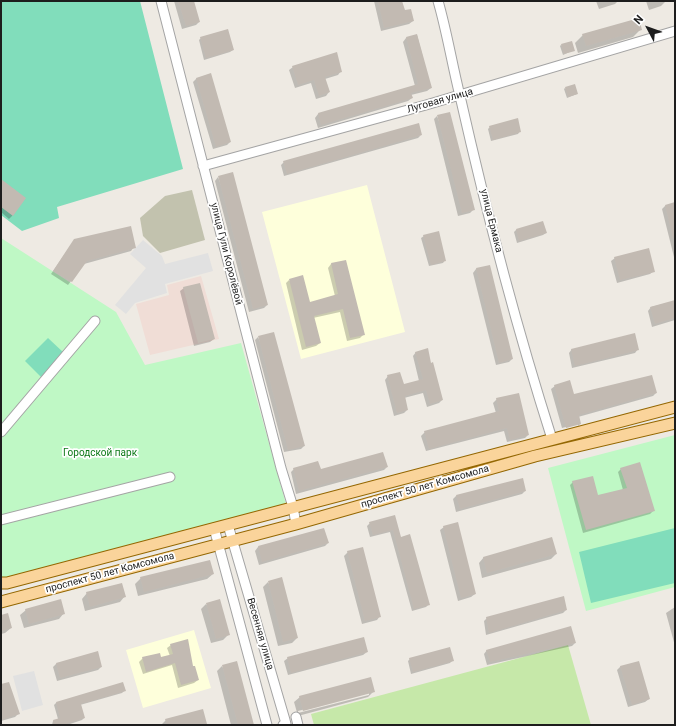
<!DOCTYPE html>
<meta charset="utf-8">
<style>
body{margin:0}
#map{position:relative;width:676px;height:726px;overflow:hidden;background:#eeeae3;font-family:Roboto,sans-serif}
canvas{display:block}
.frame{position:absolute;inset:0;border:2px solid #1d1d1d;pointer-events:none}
.north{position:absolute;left:628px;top:8px;width:40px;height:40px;-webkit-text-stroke:3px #fff;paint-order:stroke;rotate:311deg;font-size:11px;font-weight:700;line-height:16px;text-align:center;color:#1d1d1d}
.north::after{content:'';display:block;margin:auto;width:14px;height:18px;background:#1d1d1d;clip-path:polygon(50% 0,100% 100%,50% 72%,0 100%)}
</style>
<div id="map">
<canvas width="676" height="726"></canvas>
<div class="frame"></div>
<div class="north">N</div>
</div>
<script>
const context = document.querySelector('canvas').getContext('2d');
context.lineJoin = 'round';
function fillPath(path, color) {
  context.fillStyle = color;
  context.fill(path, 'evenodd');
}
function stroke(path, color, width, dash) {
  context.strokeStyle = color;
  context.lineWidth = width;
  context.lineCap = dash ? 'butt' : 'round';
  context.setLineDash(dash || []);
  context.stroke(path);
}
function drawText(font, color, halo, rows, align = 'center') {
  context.font = font + ' Roboto,sans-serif';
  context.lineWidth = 3.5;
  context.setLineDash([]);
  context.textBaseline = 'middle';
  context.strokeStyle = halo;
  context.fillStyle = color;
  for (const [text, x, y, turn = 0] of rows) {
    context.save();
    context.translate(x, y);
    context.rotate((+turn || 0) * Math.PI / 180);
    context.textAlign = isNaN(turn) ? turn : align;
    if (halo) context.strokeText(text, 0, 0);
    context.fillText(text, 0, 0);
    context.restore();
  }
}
fillPath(new Path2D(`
 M367,185L405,332L301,359L262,212Z
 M194,630L211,688L143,708L126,650Z`), '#feffdb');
fillPath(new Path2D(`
 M201,276L219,339L150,355L136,304L169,295L167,285Z`), '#f0ddd6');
fillPath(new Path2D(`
 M192,190L205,240L160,253L143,236L140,218L165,196Z`), '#c2c2ae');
fillPath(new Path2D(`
 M568,645L591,725H314L311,714Z`), '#c6e8a9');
fillPath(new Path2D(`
 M1,238L116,312L145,365L241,343L286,504L9,579H1Z
 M675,435V587L586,611L548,468Z`), '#bff8c5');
fillPath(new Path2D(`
 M1,1H140L183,169L57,207L59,218L22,231L1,215Z
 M48,338L65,354L41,377L25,361Z
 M675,528V583L591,603L579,552Z`), '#81ddbb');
fillPath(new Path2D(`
 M143,240L162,256L165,264L208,253L213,271L165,284L167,293L135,303L126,314L115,305L146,268L130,254Z
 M34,671L43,705L22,711L13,676Z`), '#e1e1e1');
fillPath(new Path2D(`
 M174,1H193L199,22L196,25L182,29Z
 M374,1H404L402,2L404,11L413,21L409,24L381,31Z
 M596,1H618L615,4L599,9Z
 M646,1H664L665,2L661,6L649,10Z
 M641,29L633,37L578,53L575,43L583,35Z
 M417,35L431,88L427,91L411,95L412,98L408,101L318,128L315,118L318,114L415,86L403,42L406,38Z
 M201,38L233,50L230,52L204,60L199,40Z
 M561,45L574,50L563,55L560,46Z
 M293,67L341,71L338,75L325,79L329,92L326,96L316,99L311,83L295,88L289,70Z
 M197,78L230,142L227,145L213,149L193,82Z
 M565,88L577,94L567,98L564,89Z
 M437,116L473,210L470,213L458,216L434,119Z
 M490,127L520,131L518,134L491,141L488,129Z
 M421,135L418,138L284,176L281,165L284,162Z
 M218,177L267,305L264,308L249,312L215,181Z
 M1,181L13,215L9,219L1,212Z
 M675,203V261L662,209L665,206Z
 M543,223L546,233L543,235L517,243L514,232L516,230Z
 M424,236L445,260L443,263L429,266L421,238Z
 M75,239L134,247L131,251L84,264L68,285L51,274Z
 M615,258L654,271L650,274L617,283L611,261Z
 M345,261L364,334L360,338L347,341L340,312L313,318L320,343L316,346L302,350L286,283L289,280L309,303L335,296L328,268L331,264Z
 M489,266L512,359L509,362L496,365L473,273L476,269Z
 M184,288L214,339L210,342L194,346L180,291Z
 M675,301V320L652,327L648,311L651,307Z
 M258,337L304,446L301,449L284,452L255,340Z
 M572,349H638L635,353L572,368L569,353Z
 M416,352L442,400L439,403L427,407L423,393L404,398L407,410L404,413L394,416L385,380L388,376L403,385L419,381L413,356Z
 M555,386L574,395L656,393L653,396L578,417L580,424L577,427L563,431L578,426V424L562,428L551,389Z
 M497,399L528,435L525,438L507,442L504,431L426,451L421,436L425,432L496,413L493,403Z
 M387,467L384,470L296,494L291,472L294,469L320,470Z
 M621,469L653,511L650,514L583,533L570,485L573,482L598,496L623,490L618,472Z
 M525,491L522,494L456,512L453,499L456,496Z
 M394,516L400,538L429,604L426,607L412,611L390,532L370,537L367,526L370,523Z
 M444,527L475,594L471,597L458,601L440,530Z
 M328,543L325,546L259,565L255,551L258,547Z
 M348,552L380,616L377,620L362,624L344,556Z
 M556,554L551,559L482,578L479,563L484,557Z
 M213,574L207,579L138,596L135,584L141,578Z
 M268,582L297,638L292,643L278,646L263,587Z
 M87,593L125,596L120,602L85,611L82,599Z
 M206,604L228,635L223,640L211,643L201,609Z
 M675,607V646L666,613Z
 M26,610L64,613L59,619L24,628L20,615Z
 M566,610L563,613L486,635L484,621L487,618Z
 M1,616L11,628L5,633L1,634Z
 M575,643L572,646L487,665L484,654L487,650Z
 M171,645L192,668L198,680L194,683L178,688L172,665L143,674L139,662L143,658L161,659L170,656L167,648Z
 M367,652L363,655L288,675L284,661L288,658Z
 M97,653L101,667L98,670L57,681L53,667L56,664Z
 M410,659L452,661L450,663L411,674L408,661Z
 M222,666L253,725H231L217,671Z
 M621,666L649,699L645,702L628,707L617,670Z
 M123,684L125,690L122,693L80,705L84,718L82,720L67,725H52L53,721L58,719L54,705L56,703Z
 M1,685L18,714L15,717L1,721Z
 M373,692L368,697L298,716L294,702L300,697ZM369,693V695L298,713V711Z
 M166,720L206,723L204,725H161Z`), '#0003');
fillPath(new Path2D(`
 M178,1H194L200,22L186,26Z
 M378,1H402L405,10L411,9L414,21L384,28Z
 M639,18L642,30L586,46L582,34Z
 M228,29L234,50L206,58L200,37Z
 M417,34L432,88L411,93L413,98L321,125L318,113L418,84L406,37Z
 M572,41L575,51L564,54L561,44Z
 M337,52L342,72L325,77L330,92L319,96L314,80L298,85L292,66Z
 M211,73L231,142L216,147L196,78Z
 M575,84L578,94L568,97L565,87Z
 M450,112L475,210L462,213L437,115Z
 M518,118L521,132L493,140L489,126Z
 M419,123L422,135L287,174L283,161Z
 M233,172L268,305L253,309L218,176Z
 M1,179L26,198L13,216L1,207Z
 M675,202V238H673L665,205Z
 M543,221L547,233L519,241L516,229Z
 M131,226L136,248L87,261L72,282L53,271L74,239Z
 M439,231L446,261L431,265L423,235Z
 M649,248L655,272L620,280L614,257Z
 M346,260L365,335L350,338L343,309L314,316L321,343L306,347L289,279L303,275L310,302L338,294L331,263Z
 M490,265L513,359L499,363L476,268Z
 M200,283L215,339L198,343L183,287Z
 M675,300V318L655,324L650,307Z
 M274,332L305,446L288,450L258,336Z
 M635,333L639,350L575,366L571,349Z
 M428,348L431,363L433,362L443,400L430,404L426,390L405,396L408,410L397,413L387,375L400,372L404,384L423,379L415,352Z
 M652,375L657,393L579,415L581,424L566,428L554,385L570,380L574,394Z
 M519,393L529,435L510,440L507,428L429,449L424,431L499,411L496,398Z
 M383,452L388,467L299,491L293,468L318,461L321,469Z
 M640,462L655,511L586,530L572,481L593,476L598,495L627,488L620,468Z
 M523,478L526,491L460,509L456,495Z
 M395,515L401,537L410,534L430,605L414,609L393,530L373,535L369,522Z
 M458,522L476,594L461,598L443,526Z
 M324,528L329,543L262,562L258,546Z
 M552,537L557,554L487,573L483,557Z
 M363,547L381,617L365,621L347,551Z
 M210,560L214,574L144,592L140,577Z
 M282,577L298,638L283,642L268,581Z
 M122,583L126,597L90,607L86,592Z
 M564,596L567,610L489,633L486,617Z
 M61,599L65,614L29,624L25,609Z
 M220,599L230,635L216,639L206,603Z
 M8,613L12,628L1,631V615Z
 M571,626L576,643L490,662L486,650Z
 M364,637L368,652L291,673L287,657Z
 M188,639L193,666H195L199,680L181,685L175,663L146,672L142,657L160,653L161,657L173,654L170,644Z
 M450,647L454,661L413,672L409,658Z
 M98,651L102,667L60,678L56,663Z
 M237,661L254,725H238L222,665Z
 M639,661L650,699L632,705L620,666Z
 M371,677L375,692L303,711L299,696Z
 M9,682L20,714L1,720V684Z
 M123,682L126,691L81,704L85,718L63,725H54L53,720L60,718L56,702Z
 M203,709L207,724L167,725L165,719Z`), '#c2bab2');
const minor = new Path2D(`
 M161,1L281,468L293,507L296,524
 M438,1C447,32 452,64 460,96C486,211 516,326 552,439
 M203,166L426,105L675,31
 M1,432L95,321
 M1,520L170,477
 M228,525L285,720L286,724L283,725
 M214,528L267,725
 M296,717L298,725`);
const major = new Path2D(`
 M1,583H7L675,407
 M1,602L296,524L535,456L675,423`);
stroke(minor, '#a4a4a4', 11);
stroke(major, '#946702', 13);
stroke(minor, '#fff', 9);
stroke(major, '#fad49b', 11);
drawText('10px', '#1d1d1d', '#fff', [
 ["Луговая улица",440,101,-16],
 ["улица Ермака",491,221,76],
 ["улица Гули Королёвой",226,254,76],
 ["проспект 50 лет Комсомола",425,487,-16],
 ["проспект 50 лет Комсомола",110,573,-15],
 ["Весенняя улица",260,634,74]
]);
drawText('10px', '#0d7918', '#fff', [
 ["Городской парк",100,453]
]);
</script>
